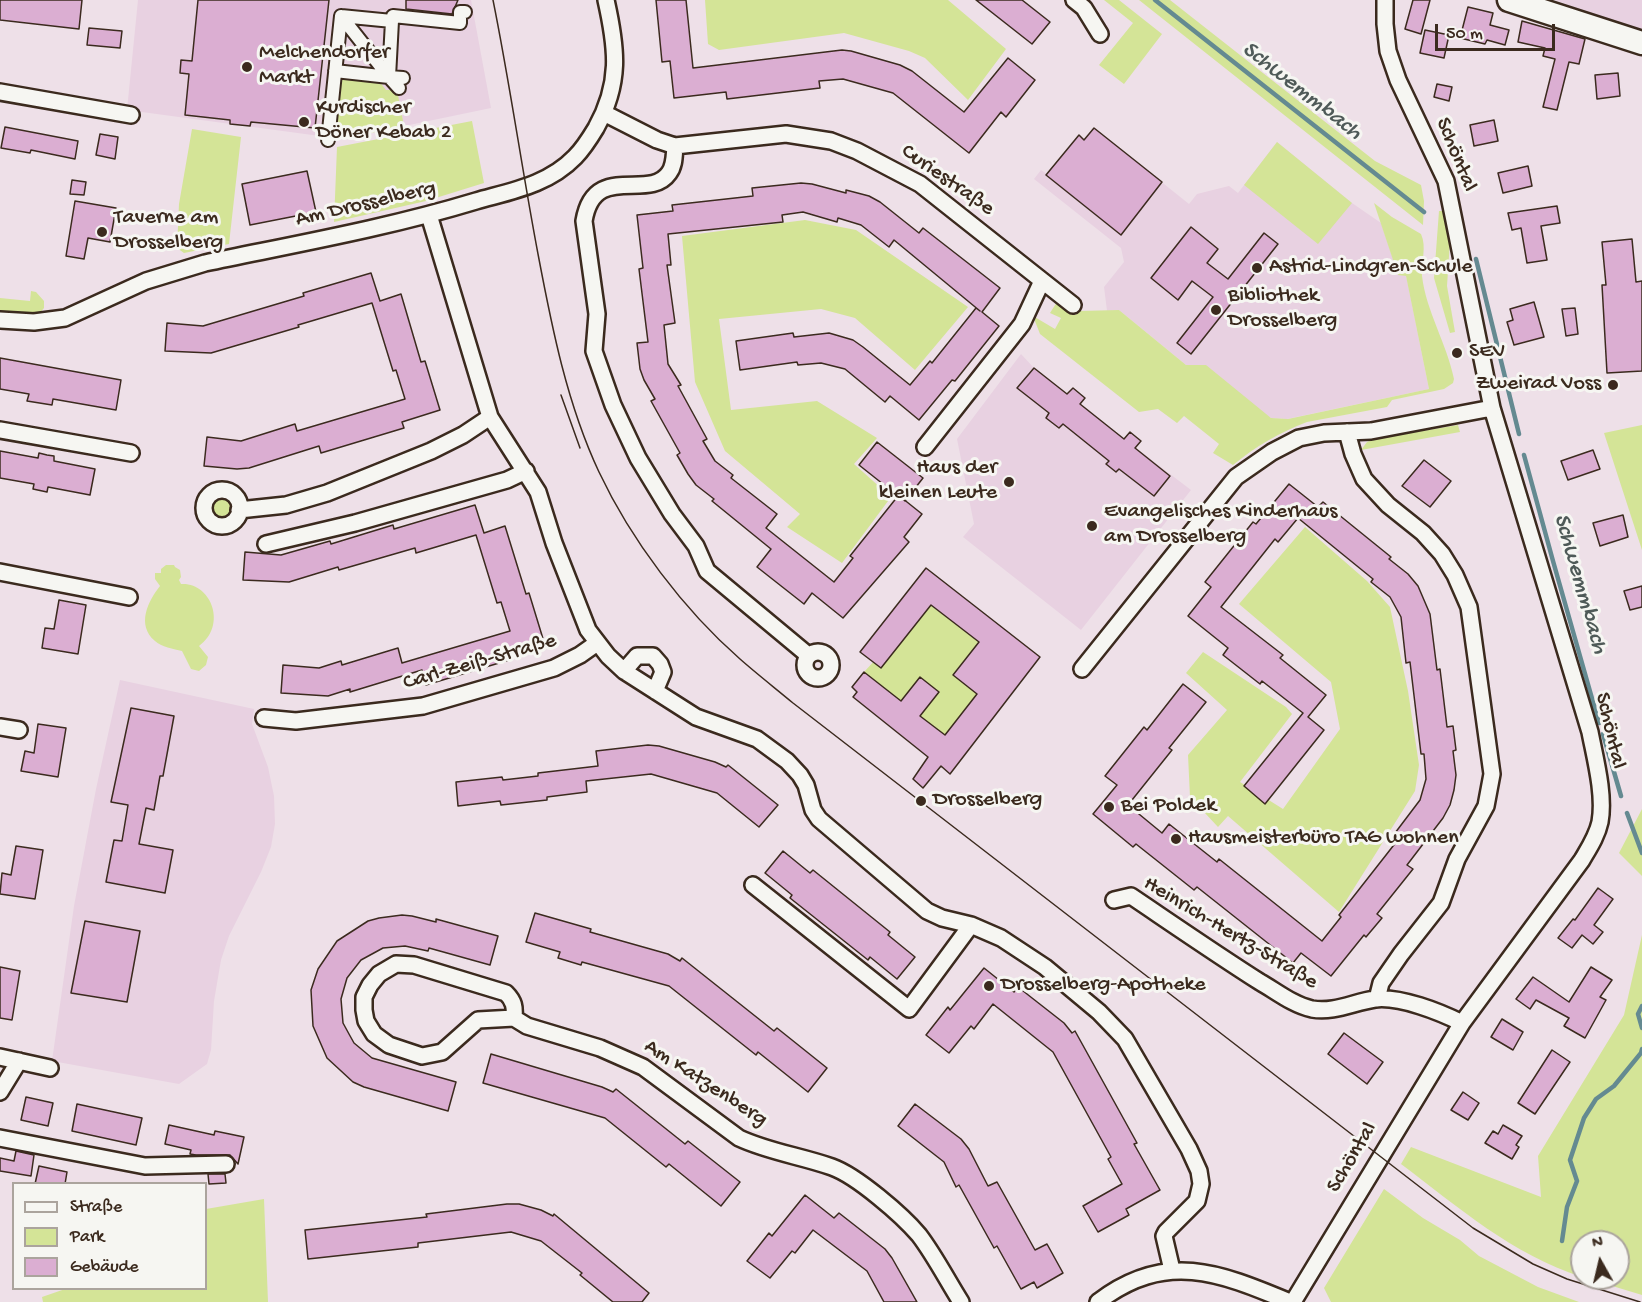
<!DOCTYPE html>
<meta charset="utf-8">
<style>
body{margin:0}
#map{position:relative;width:1642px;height:1302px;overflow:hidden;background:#eee0e8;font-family:"Gochi Hand",sans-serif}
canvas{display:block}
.legend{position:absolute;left:12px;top:1182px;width:195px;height:108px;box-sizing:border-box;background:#f6f6f2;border:2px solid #aba49d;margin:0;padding:8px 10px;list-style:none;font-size:18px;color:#3b2a1e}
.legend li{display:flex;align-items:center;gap:12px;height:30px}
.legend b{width:30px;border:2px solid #aba49d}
.north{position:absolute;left:1570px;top:1230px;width:60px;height:60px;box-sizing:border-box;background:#f6f6f2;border:2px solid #aba49d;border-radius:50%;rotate:352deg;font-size:16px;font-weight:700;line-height:24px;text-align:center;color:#3b2a1e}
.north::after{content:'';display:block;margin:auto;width:21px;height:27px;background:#3b2a1e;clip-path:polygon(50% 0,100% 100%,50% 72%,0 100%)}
.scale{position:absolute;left:1435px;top:24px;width:120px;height:27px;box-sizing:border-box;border:3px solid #3b2a1e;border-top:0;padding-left:8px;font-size:18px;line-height:21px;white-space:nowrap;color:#3b2a1e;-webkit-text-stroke:4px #f6f6f2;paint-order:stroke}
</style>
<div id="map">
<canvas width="1642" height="1302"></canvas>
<ul class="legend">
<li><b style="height:8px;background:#f6f6f2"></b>Straße</li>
<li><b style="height:16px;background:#d4e497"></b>Park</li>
<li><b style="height:16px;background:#dbaed2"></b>Gebäude</li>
</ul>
<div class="north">N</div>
<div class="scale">50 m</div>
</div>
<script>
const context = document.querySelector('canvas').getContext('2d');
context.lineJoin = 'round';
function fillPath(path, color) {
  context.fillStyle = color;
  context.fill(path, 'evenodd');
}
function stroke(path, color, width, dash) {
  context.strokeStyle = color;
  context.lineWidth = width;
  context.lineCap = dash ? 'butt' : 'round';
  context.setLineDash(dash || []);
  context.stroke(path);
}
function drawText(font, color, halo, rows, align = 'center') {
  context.font = font + ' "Gochi Hand",sans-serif';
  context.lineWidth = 6;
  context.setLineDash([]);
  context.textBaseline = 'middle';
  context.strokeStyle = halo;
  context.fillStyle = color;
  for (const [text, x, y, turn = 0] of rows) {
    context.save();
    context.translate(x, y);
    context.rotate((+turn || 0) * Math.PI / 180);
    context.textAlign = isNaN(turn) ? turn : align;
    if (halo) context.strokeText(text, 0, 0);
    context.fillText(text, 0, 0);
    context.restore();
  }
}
fillPath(new Path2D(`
 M138,0H471L491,108L342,139L127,110Z
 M1555,0H1642V33Z
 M1094,128L1189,204L1197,194L1229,186L1238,193L1277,142L1352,203L1381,223L1398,274L1406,275L1429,389L1287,419L1271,418L1186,365L1119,310L1107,311L1104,287L1124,262L1121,248L1034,179L1041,170L1047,174L1079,135L1084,139Z
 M1021,354L1034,368L1067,394L1073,388L1085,398L1080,404L1124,439L1130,432L1141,441L1136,448L1191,490L1081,630L963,537L974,524L957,439Z
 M120,680L254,709L252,724L268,767L274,796L275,824L271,847L261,872L229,936L221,960L214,1001L211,1050L207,1064L179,1084L52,1061L74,906L96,789Z`), '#e8d1e1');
fillPath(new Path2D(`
 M705,0H948L1006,49L968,100L925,58L909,51L844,33L719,50L708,44Z
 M1104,0H1119L1162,34L1124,84L1099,65L1133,23Z
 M1139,0H1170L1375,161L1421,185L1424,201L1423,225Z
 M338,74L379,81L386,90H397L404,126L342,139L332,137Z
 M472,121L484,183L426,201L334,222L337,147Z
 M192,129L241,137L229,244L184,253L177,248L179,204Z
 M1277,142L1352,203L1318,244L1244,185Z
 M1374,203L1392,217L1421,234C1427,247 1421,262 1422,276C1426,311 1447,344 1454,379L1453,383L1444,389L1392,400L1387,407L1307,422C1280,432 1255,447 1233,465L1213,453L1219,444L1184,416L1177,423L1158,409L1139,412L1040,334L1033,316L1055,329L1061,318L1050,313L1057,302L1075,315L1079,311L1119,310L1186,365H1206L1271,418L1288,419L1429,389L1406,276L1398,275Z
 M1439,211H1444L1450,241L1447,286L1455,332L1450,333L1434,278Z
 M805,220L856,230L968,307L915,370L855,318L821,309L719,319L731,410L817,401L877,438L854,464L891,497L842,563L787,527L800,514L725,451L695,382L682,236Z
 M31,291L36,292L44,301V308L39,314L0,312V298L30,301Z
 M1458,425L1460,432L1361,450L1367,442L1374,439Z
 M1642,425V550L1604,433Z
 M212 507a10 10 0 1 1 20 0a10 10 0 1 1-20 0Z
 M1305,527L1367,581L1390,607L1408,691L1419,765L1415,791L1339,912L1228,816L1218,827L1190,797L1188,755L1227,710L1186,673L1203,652L1286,707L1292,714L1240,782L1283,809L1340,729L1331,682L1239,604Z
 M166,565H174L175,567L180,570L181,577L179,580L181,584C211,582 228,625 199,646L208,657L206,665L199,671L191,669L182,651C174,649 161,647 155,641C136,625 148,601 160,586L155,579V573H161V569Z
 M928,603L1003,661L966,658L953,674L977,694L945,735L920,716L939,692L920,678L901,701L864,672Z
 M1642,809V876L1619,853Z
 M1642,935V1295L1586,1278H1618V1242H1582V1277C1513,1255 1458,1207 1401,1164L1411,1147L1541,1197L1538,1156L1624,1015Z
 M1384,1189L1423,1218L1460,1240L1479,1256L1538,1287L1579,1302H1331L1324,1288Z
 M264,1199L268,1302H43L42,1297L68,1288H206V1209Z`), '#d4e497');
stroke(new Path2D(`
 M1155,0L1424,212
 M1476,259L1519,434
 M1524,455L1553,561L1599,723
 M1603,734L1621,796
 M1627,813L1642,853
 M1642,1006L1638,1014L1642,1028
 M1562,1241L1567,1207L1577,1181L1570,1160L1584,1118L1596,1099L1614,1086L1641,1053L1642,1049`), '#648a91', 4.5);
const building = new Path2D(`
 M0,0H82L79,29L0,20Z
 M198,0H329L315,128L251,122L250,126L230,124V120L185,115L189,74L180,73L181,60L192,61Z
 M406,0H458L452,14L406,9Z
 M656,0H686L693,68L842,50L851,51L900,65L912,71L964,112L1008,58L1035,80L1006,117L1001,112L969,153L893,93L843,79L819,81L820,88L727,99L726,92L674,98L670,61L662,62Z
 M976,0H1022L1050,22L1032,44Z
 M1413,0H1430L1421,34L1405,29Z
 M1468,7L1493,13L1490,25L1509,30L1505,45L1487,40L1485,44L1460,38Z
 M1522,21L1585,39L1579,64L1569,62L1557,110L1543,107L1555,59L1543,56L1545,48L1518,42Z
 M89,28L122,31L120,48L87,45Z
 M1425,30L1449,35L1444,58L1420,53Z
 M1618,73L1620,96L1597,99L1595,75Z
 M1437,84L1452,87L1449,101L1434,97Z
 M1494,120L1498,141L1474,146L1470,125Z
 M5,127L78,141L75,159L31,150L30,153L1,148Z
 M1094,128L1162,182L1121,235L1046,175L1079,135L1084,140Z
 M100,134L118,137L115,159L96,155Z
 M1528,166L1532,186L1503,193L1498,173Z
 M307,171L316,212L250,225L242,184Z
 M72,180L86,182L84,195L70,194Z
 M801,183L812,184L846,193V190L869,196L880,202L919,233L923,228L1000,288L982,312L999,326L955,381L952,380L919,420L890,396L885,402L845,369L821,363L798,365L797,362L740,370L736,341L793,333L794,337L829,333L853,340L863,347L910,385L930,361L932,363L976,308L980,311L894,240L889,247L861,225L838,218L837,222L803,212L782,215L783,222L668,234L671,265H667L675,323L664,325L668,364L681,385L678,386L707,439L703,441L715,461L733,475L731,478L777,514L766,528L834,582L853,558L850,556L898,496L859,465L877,442L923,478L905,501L902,498L922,514L904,537L909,542L843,618L812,593L804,604L757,567L771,549L712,501L714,499L696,485L688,474L677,455L680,453L651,401L655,399L644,380L640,369L637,343L648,342L639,269L643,268L637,215L673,211L672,205L753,196L752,188Z
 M75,201L116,208L110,242L88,238L84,259L66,256Z
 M1557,206L1560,223L1541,226L1547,260L1527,263L1521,228L1512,230L1508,213Z
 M1191,227L1218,249L1207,263L1228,279L1264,233L1278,244L1191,354L1177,343L1213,297L1192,281L1178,300L1151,278Z
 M1632,239L1636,282L1642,281V371L1607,373L1602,285H1606L1602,242Z
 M371,273L380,301L401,294L421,362L425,361L440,410L402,422L404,428L321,453L319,446L249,468L237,469L204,466L207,437L241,441L295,424L297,431L405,399L396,370L393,371L372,303L298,325L299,327L211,353L165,351L167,323L203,326L304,296L303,293Z
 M1534,302L1544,337L1514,345L1507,322L1513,320L1510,309Z
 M1575,308L1578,334L1566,336L1562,309Z
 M0,358L121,380L116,410L53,399L52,405L27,401L29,394L0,389Z
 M1034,368L1067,394L1073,388L1085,398L1080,404L1124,439L1130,432L1141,441L1135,448L1170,476L1154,496L1119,469L1116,472L1106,464L1109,461L1063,424L1059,428L1046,418L1049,413L1017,388Z
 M1593,450L1600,469L1568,480L1561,461Z
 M0,451L38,458L39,453L47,455L54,456V461L95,469L90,495L48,487L47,492L33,489L34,484L0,478Z
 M1424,460L1451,481L1430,507L1402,486Z
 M1289,484L1318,507L1323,502L1391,557L1389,559L1408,574L1418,586L1430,614L1437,670L1440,669L1447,727L1453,726L1456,750L1453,751L1456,775L1454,790L1450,805L1443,818L1407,865L1413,869L1377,914L1382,918L1366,937L1364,935L1331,976L1301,953L1293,963L1197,887L1194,890L1136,844L1133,847L1093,814L1117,785L1105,776L1144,727L1147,730L1183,684L1206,702L1169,748L1172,750L1128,805L1162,833L1169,824L1217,862L1219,859L1322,941L1341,917L1339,915L1397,841L1392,837L1420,800L1426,779L1424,754H1421L1410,662L1406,663L1401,617L1390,597L1371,582L1373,579L1298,518L1278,542L1275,539L1221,607L1283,655L1280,658L1326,695L1308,717L1324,730L1265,804L1244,786L1303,713L1262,681L1260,684L1223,655L1228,648L1188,616L1211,587L1205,582L1253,522L1256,524Z
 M475,505L484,533L505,526L526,594L529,593L544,642L507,654L509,660L426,685L422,670L350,692V689L328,696L281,693L283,665L319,668L341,661L342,665L398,648L402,663L510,631L501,602L497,603L476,535L416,553L415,548L339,570L338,567L289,582L243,580L245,552L281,555L330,541L331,544L393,525L394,529Z
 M1623,515L1628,537L1600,546L1593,523Z
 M926,568L1040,657L950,774L941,766L923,788L913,779L928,757L853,697L857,692L852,687L864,672L901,701L920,677L939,692L920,716L945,735L977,694L953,675L979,642L931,605L881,668L860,652Z
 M1642,586V607L1630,610L1624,591Z
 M59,600L86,605L78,654L42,648L45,628L54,629Z
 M131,708L174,716L163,776H160L154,810L146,808L139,844L173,850L165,893L106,882L114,840L122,841L128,805L111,802Z
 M38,724L66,728L58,777L21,771L25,751L34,753Z
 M648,745L659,746L715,762L726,767L728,765L778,805L759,827L717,793L651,774L586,781L587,792L547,797V800L501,805L500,801L458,806L456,782L502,777L503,780L538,776V773L598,766L596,751Z
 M16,846L43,850L35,899L0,894L2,873L11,875Z
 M783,851L810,873L813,870L890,932L888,935L915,957L897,979L870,957L868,960L790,898L792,895L765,873Z
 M1598,888L1613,899L1594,925L1603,932L1593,944L1582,935L1572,948L1558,938L1573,919L1575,920Z
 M535,913L591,929L590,932L668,954L680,961L682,958L774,1031L777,1028L827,1068L808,1092L758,1052L756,1055L669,986L582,962L581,965L558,958L560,952L526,942Z
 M402,915L412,916L436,922V919L498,936L490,965L429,948L428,951L405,946L383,948L361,960L347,978L341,999L343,1023L349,1034L354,1043L372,1058L456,1082L448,1111L364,1087L353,1082L327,1058L313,1026L311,990L318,969L337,941L368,921L379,918Z
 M85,921L140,931L127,1002L71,993Z
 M0,967L20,971L12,1020L0,1018Z
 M1591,967L1612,980L1600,997L1606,1000L1585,1038L1564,1026L1569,1018L1536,1000L1530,1009L1516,999L1533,977L1569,1002Z
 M984,968L1014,992L1018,987L1064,1023L1072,1033L1075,1031L1137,1143L1134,1144L1160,1190L1126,1209L1129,1215L1098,1232L1083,1206L1122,1184L1108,1159L1111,1157L1053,1052L993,1004L974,1029L971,1026L949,1053L926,1035L948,1007L950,1010Z
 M1502,1019L1523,1032L1513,1050L1491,1037Z
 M1344,1033L1383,1062L1367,1084L1328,1054Z
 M1552,1050L1570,1062L1535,1114L1518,1103Z
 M491,1054L602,1087L613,1092L616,1089L685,1144L688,1141L740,1182L721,1206L669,1164L666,1167L605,1118L483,1083Z
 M1463,1092L1479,1103L1468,1120L1451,1110Z
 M26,1097L53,1103L48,1126L21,1120Z
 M77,1104L142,1118L136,1145L72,1131Z
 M915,1104L961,1139L969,1149L988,1186L997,1182L1035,1250L1047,1244L1063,1273L1037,1288L1034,1282L1021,1289L997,1246L994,1248L959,1185L956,1187L944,1162L898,1126Z
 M169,1125L214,1135L215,1131L244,1137L238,1164L230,1155H196L190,1154L191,1150L165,1144Z
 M1503,1125L1522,1136L1516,1145L1519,1147L1512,1159L1485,1143L1493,1131L1498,1134Z
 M16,1151L34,1155L31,1176L0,1171V1158L14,1161Z
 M39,1166L67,1172L65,1184H35Z
 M208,1174H225L226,1183L209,1184Z
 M805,1195L834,1218L839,1213L885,1249L892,1258L917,1302H884L867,1271L813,1230L795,1253L792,1251L770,1278L747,1261L769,1233L772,1236Z
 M507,1204H519L541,1210L553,1216L554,1214L649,1293L642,1302H613L580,1275L582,1273L541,1241L511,1232L418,1243V1247L308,1259L305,1230L427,1217L426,1214Z`);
fillPath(building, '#dbaed2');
stroke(building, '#3b2a1e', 1.5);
const pedestrian = new Path2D(`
 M341,16L389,77L403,78
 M335,71L389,77L399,88
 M389,77L392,21
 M328,140L341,16L392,21L393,16L460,23V12H465`);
const minor = new Path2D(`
 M1074,0L1084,8L1100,34
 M0,92L131,115
 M604,113L657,140L675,146L786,134L831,141L857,151L920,184L1073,305
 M675,146C674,155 675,165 669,173C649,202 594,161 584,221L597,314L594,351L613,405L638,458L672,514L696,546L707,571L808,655
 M429,215L490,417L538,492L554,543L588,630L608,656L624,671L696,717L757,739L787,761L800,775L806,785L813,810L819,819L927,911L942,918L971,925L1001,938L1045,967L1099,1012L1125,1039L1189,1149L1199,1171L1201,1184L1197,1201L1166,1232L1164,1236L1172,1270
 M0,320L34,322L65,318L146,281L205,263C296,244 387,228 476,201C511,191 548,185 575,157C583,149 590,138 596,128C621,83 617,49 606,0
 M0,430L131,453
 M1347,432L1353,454L1364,479L1388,505L1423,533L1442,554L1455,575L1469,607L1492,774L1486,806L1457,859L1441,903L1401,954L1381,983L1377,999
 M925,447L1022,324L1042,281
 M204 508a18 18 0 1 1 36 0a18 18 0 1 1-36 0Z
 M239,510L286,505L327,493L431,451L463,435L490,417
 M266,544L355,523L507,480L526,471
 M0,572L129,597
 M805 665a13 13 0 1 1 26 0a13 13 0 1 1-26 0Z
 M1082,669L1236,477L1272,452L1299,438L1324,433L1371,431L1492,408
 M624,671L637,656H653L660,664L663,672L655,691
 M264,718L296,721L423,706L554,668L580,655L597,643
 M0,727L19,730
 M753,885L909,1009L971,925
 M1114,900L1131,896C1174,925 1216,954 1260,982C1276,991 1293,1005 1312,1009C1334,1013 1354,1002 1375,999C1400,996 1440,1012 1462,1023
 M514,1018C515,1007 514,1001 506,993L414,965L396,964L379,974L370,985L364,997V1010L366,1021L374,1034L389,1045L422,1056L442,1052L478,1020L514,1018L527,1026L600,1048L643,1067L739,1138C769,1152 801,1156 832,1167C857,1176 902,1215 919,1235C935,1256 947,1280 961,1302
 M0,1057L50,1068
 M0,1092L19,1061
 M0,1138L145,1166L226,1164
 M1098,1302C1166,1250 1220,1273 1290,1302
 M1293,1302L1462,1023L1582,860C1589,848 1597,836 1600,822C1605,795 1595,758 1590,732L1492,408L1446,181L1398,80L1388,51L1385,24V0`);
const secondary = new Path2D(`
 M1509,0L1642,43`);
stroke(pedestrian, '#3b2a1e', 16);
stroke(minor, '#3b2a1e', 20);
stroke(secondary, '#3b2a1e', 27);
stroke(pedestrian, '#f6f6f2', 12);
stroke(minor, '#f6f6f2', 15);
stroke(secondary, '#f6f6f2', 22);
stroke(new Path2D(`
 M493,0C510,84 522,170 538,254C552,328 567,404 599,472C631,540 684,610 740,659C757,674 775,688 793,703L1473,1228L1533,1264L1567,1279L1640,1302
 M561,395L580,448`), '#3b2a1e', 1.5);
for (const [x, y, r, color] of [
 [247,67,6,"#3b2a1e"],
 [304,122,6,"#3b2a1e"],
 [102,232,6,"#3b2a1e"],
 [1257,268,6,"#3b2a1e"],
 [1216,310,6,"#3b2a1e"],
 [1457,353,6,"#3b2a1e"],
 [1613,385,6,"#3b2a1e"],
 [1009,482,6,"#3b2a1e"],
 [1092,526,6,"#3b2a1e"],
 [921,801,6,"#3b2a1e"],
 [1109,807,6,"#3b2a1e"],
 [1176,839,6,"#3b2a1e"],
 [989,986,6,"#3b2a1e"]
]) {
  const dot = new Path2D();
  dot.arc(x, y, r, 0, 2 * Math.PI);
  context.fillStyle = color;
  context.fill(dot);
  stroke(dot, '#f6f6f2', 2);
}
drawText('22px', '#3b2a1e', '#f6f6f2', [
 ["Melchendorfer",259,54],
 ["Markt",259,79],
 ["Kurdischer",316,109],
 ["Döner Kebab 2",316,134],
 ["Taverne am",114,219],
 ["Drosselberg",114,244],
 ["Astrid-Lindgren-Schule",1269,268],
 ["Bibliothek",1228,297],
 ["Drosselberg",1228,322],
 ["SEV",1469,353],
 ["Zweirad Voss",1601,385,"right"],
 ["Haus der",997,469,"right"],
 ["kleinen Leute",997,494,"right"],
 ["Evangelisches Kinderhaus",1104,513],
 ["am Drosselberg",1104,538],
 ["Drosselberg",933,801],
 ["Bei Poldek",1121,807],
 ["Hausmeisterbüro TAG wohnen",1188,839],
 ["Drosselberg-Apotheke",1001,986]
], 'left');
drawText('22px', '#3b2a1e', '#f6f6f2', [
 ["Schöntal",1455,155,68],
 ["Curiestraße",947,181,35],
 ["Am Drosselberg",366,205,-13],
 ["Carl-Zeiß-Straße",480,663,-16],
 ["Schöntal",1609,731,77],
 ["Heinrich-Hertz-Straße",1230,934,31],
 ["Am Katzenberg",705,1084,33],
 ["Schöntal",1353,1158,-59]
]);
drawText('italic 24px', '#4f5a58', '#f6f6f2', [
 ["Schwemmbach",1301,92,38],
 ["Schwemmbach",1579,584,74]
]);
</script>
